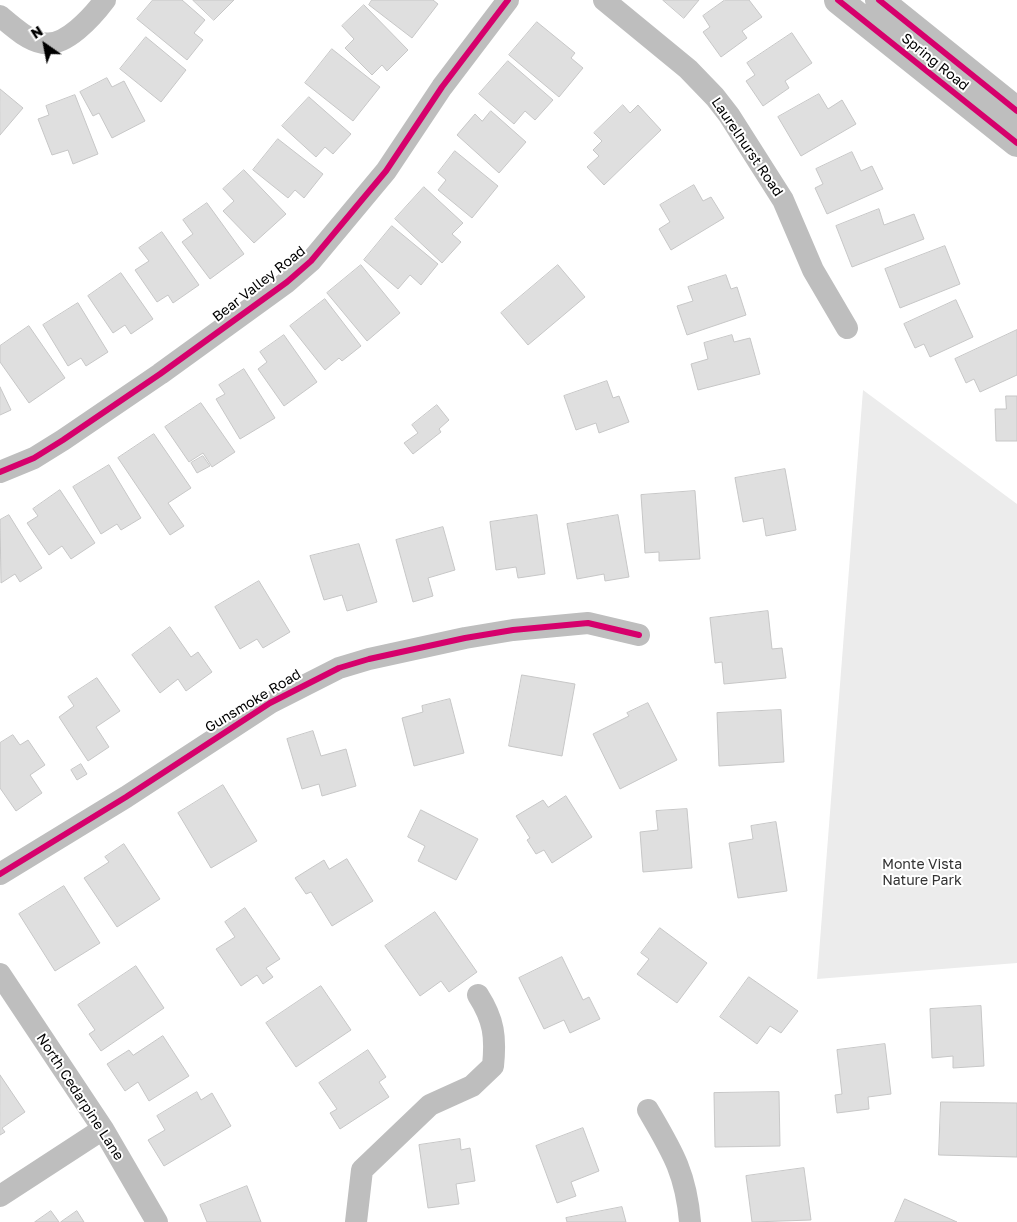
<!DOCTYPE html>
<style>
body{margin:0}
#map{position:relative;width:1017px;height:1222px;overflow:hidden;background:#fff;font-family:"Golos Text",sans-serif}
canvas{display:block}
.north{position:absolute;left:20px;top:20px;width:50px;height:50px;-webkit-text-stroke:4px #fff;paint-order:stroke;rotate:327deg;font-size:14px;font-weight:700;line-height:20px;text-align:center;color:#000}
.north::after{content:'';display:block;margin:auto;width:18px;height:22px;background:#000;clip-path:polygon(50% 0,100% 100%,50% 72%,0 100%)}
</style>
<div id="map">
<canvas width="1017" height="1222"></canvas>
<div class="north">N</div>
</div>
<script>
const context = document.querySelector('canvas').getContext('2d');
context.lineJoin = 'round';
function fillPath(path, color) {
  context.fillStyle = color;
  context.fill(path, 'evenodd');
}
function stroke(path, color, width, dash) {
  context.strokeStyle = color;
  context.lineWidth = width;
  context.lineCap = dash ? 'butt' : 'round';
  context.setLineDash(dash || []);
  context.stroke(path);
}
function drawText(font, color, halo, rows, align = 'center') {
  context.font = font + ' "Golos Text",sans-serif';
  context.lineWidth = 4;
  context.setLineDash([]);
  context.textBaseline = 'middle';
  context.strokeStyle = halo;
  context.fillStyle = color;
  for (const [text, x, y, turn = 0] of rows) {
    context.save();
    context.translate(x, y);
    context.rotate((+turn || 0) * Math.PI / 180);
    context.textAlign = isNaN(turn) ? turn : align;
    if (halo) context.strokeText(text, 0, 0);
    context.fillText(text, 0, 0);
    context.restore();
  }
}
fillPath(new Path2D(`
 M863,390L1017,504V963L817,979Z`), '#ececec');
const building = new Path2D(`
 M153,0H182L205,20L194,33L203,40L187,60L137,19Z
 M193,0H234L214,20Z
 M372,0H433L438,4L412,38L369,5Z
 M663,0H699L684,18Z
 M725,0H749L762,17L742,31L747,38L721,57L703,32L710,27L703,16Z
 M364,5L408,50L387,71L382,65L372,75L345,48L354,39L342,26Z
 M537,22L575,53L571,58L583,68L559,97L509,55Z
 M792,33L812,63L785,81L789,88L763,106L746,81L755,75L747,63Z
 M146,37L186,70L161,102L120,69Z
 M332,49L380,87L353,121L305,83Z
 M508,61L553,100L535,120L525,111L514,124L479,94Z
 M107,78L112,87L124,81L145,121L112,138L99,113L93,116L80,92Z
 M0,89L23,108L0,135Z
 M819,94L828,109L842,100L856,124L801,156L778,117Z
 M75,95L98,154L73,164L68,150L52,155L38,119L49,115L46,106Z
 M309,97L351,134L333,154L325,147L316,157L282,126Z
 M623,105L630,113L638,105L661,130L604,185L587,167L599,156L593,150L602,141L594,133Z
 M491,111L526,142L499,173L457,135L475,114L482,121Z
 M278,139L323,174L304,198L295,190L288,198L253,170Z
 M455,151L498,186L472,218L438,190L446,180L438,173Z
 M852,152L861,171L872,166L883,189L827,214L815,188L823,184L816,169Z
 M244,170L286,214L254,243L223,211L234,201L223,189Z
 M694,185L703,201L711,197L724,218L671,250L659,229L670,222L660,205Z
 M424,187L463,223L452,234L461,242L442,263L395,219Z
 M207,203L244,254L210,279L182,242L193,234L183,220Z
 M879,209L884,225L914,214L924,239L852,267L836,226Z
 M392,226L438,264L421,285L410,275L398,289L364,260Z
 M162,232L199,285L173,303L168,295L157,302L135,270L149,261L139,248Z
 M945,246L960,284L900,308L885,269Z
 M361,265L400,313L367,341L327,293Z
 M558,265L585,297L528,345L501,313Z
 M121,273L153,319L131,334L125,325L113,333L88,296Z
 M726,275L731,289L737,287L746,315L687,335L677,306L693,301L688,287Z
 M325,299L361,346L342,361L339,358L325,370L290,326Z
 M956,300L973,337L930,357L924,344L915,348L904,324Z
 M78,303L108,352L86,366L81,358L68,366L43,325Z
 M29,326L65,378L29,403L0,362V346Z
 M1017,330V375L980,392L974,379L966,383L955,359Z
 M284,335L317,382L284,406L258,369L267,362L260,352Z
 M732,335L734,342L750,338L760,374L698,390L691,364L708,359L704,343Z
 M244,369L275,418L240,439L216,399L225,394L219,385Z
 M607,381L613,398L619,396L629,422L599,433L596,423L576,430L564,396Z
 M0,387L11,410L0,415Z
 M1006,396H1017V441H996L995,409H1006Z
 M201,403L235,452L212,467L203,453L189,462L165,427Z
 M437,405L449,420L439,429L441,432L413,454L404,443L418,433L412,425Z
 M154,434L191,488L168,503L184,526L170,535L118,458Z
 M203,456L210,466L197,473L191,463Z
 M109,465L141,518L121,530L117,524L101,534L73,487Z
 M785,469L796,530L766,536L763,518L743,522L735,478Z
 M60,490L95,543L71,559L62,546L49,555L27,523L38,516L33,509Z
 M695,491L700,559L659,561V552L645,553L641,495Z
 M9,515L42,568L20,582L15,574L1,583L0,520Z
 M537,515L545,574L518,578L516,567L496,570L490,522Z
 M618,515L629,577L605,581L604,574L577,579L567,524Z
 M443,527L455,570L428,578L433,596L413,602L396,540Z
 M359,544L377,602L347,611L342,595L324,600L310,556Z
 M259,581L290,632L263,648L257,639L240,649L215,607Z
 M768,611L772,649L782,648L786,678L724,684L722,662L715,663L710,618Z
 M170,627L191,657L198,652L212,672L186,691L178,679L160,693L132,655Z
 M522,675L575,684L562,756L509,746Z
 M97,678L120,711L96,727L109,747L88,761L59,717L74,706L68,697Z
 M450,699L464,753L414,766L402,718L423,712L422,706Z
 M648,703L677,760L620,789L593,734L629,716L627,713Z
 M781,710L784,762L719,766L717,713Z
 M313,731L321,756L346,749L356,786L322,796L319,784L302,789L287,739Z
 M13,735L20,745L28,740L45,765L30,775L42,793L16,811L0,788V743Z
 M81,764L87,774L77,780L71,770Z
 M223,785L257,841L211,868L178,813Z
 M566,796L592,837L552,863L544,850L536,854L527,840L530,838L516,816L543,800L548,807Z
 M687,809L692,868L643,872L640,832L658,830L656,811Z
 M421,810L478,839L456,880L418,861L425,846L408,837Z
 M776,822L787,891L738,898L729,843L753,839L751,826Z
 M124,844L160,899L117,927L84,878L109,862L105,857Z
 M347,859L373,901L332,926L311,892L306,894L295,878L324,860L329,869Z
 M64,886L100,943L55,971L19,914Z
 M245,908L280,959L266,968L273,977L263,984L257,975L241,986L216,949L235,937L225,922Z
 M435,912L477,972L449,992L441,981L420,996L385,946Z
 M660,928L707,963L677,1003L637,974L649,959L641,953Z
 M562,957L583,1000L589,997L600,1019L570,1033L564,1020L544,1029L519,978Z
 M136,966L164,1008L101,1051L89,1034L95,1030L78,1005Z
 M749,977L798,1011L781,1033L770,1026L757,1044L720,1017Z
 M321,986L351,1030L296,1067L266,1023Z
 M981,1006L984,1066L953,1068V1056L932,1058L930,1009Z
 M163,1036L189,1076L149,1101L138,1082L125,1091L107,1064L129,1050L133,1055Z
 M885,1044L891,1094L868,1097L869,1109L837,1113L835,1095L842,1094L837,1050Z
 M368,1050L386,1077L379,1082L389,1097L340,1129L330,1113L337,1109L319,1083Z
 M0,1075L25,1112L2,1128L5,1132L0,1135Z
 M197,1092L201,1100L212,1093L231,1126L164,1166L148,1140L165,1130L157,1116Z
 M779,1092L780,1146L715,1147L714,1093Z
 M941,1102L1017,1103V1157L939,1155Z
 M583,1128L599,1171L571,1182L576,1196L557,1203L536,1146Z
 M460,1139L461,1150L470,1148L475,1181L456,1184L459,1204L428,1208L419,1145Z
 M804,1168L811,1220L752,1222L746,1176Z
 M247,1186L261,1222H207L200,1205Z
 M905,1199L957,1222H895Z
 M622,1207L626,1222H567L566,1218Z
 M51,1211L59,1222H35Z
 M77,1211L84,1222H61Z`);
fillPath(building, '#dfdfdf');
stroke(building, '#c7c7c7', 1);
stroke(new Path2D(`
 M604,0L688,69L715,97L729,115L783,200L813,270L847,328
 M0,16C12,26 27,40 43,43C65,48 93,16 105,0
 M0,472L34,458L63,440L160,374L287,282L311,261L386,171L442,87L508,0
 M0,874L126,797L270,703L339,668L369,659L465,638L513,630L588,623L639,635
 M0,974L103,1129L157,1222
 M648,1110C672,1151 686,1173 690,1222
 M0,1196L103,1129
 M356,1222L362,1170L430,1105L472,1086L493,1066C496,1037 494,1020 478,995`), '#bebebe', 22);
stroke(new Path2D(`
 M838,0L1017,143
 M879,0L1017,111`), '#bebebe', 28);
stroke(new Path2D(`
 M838,0L1017,143
 M879,0L1017,111
 M0,472L34,458L63,440L160,374L287,282L311,261L386,171L442,87L508,0
 M0,874L126,797L270,703L339,668L369,659L465,638L513,630L588,623L639,635`), '#d6006c', 6);
drawText('14px', '#000', '#fff', [
 ["Spring Road",935,62,39],
 ["Laurelhurst Road",747,147,56],
 ["Bear Valley Road",259,284,-38],
 ["Gunsmoke Road",253,701,-31],
 ["North Cedarpine Lane",80,1097,57]
]);
drawText('14px', '#333', '#fff', [
 ["Monte Vista",922,865],
 ["Nature Park",922,881]
]);
</script>
